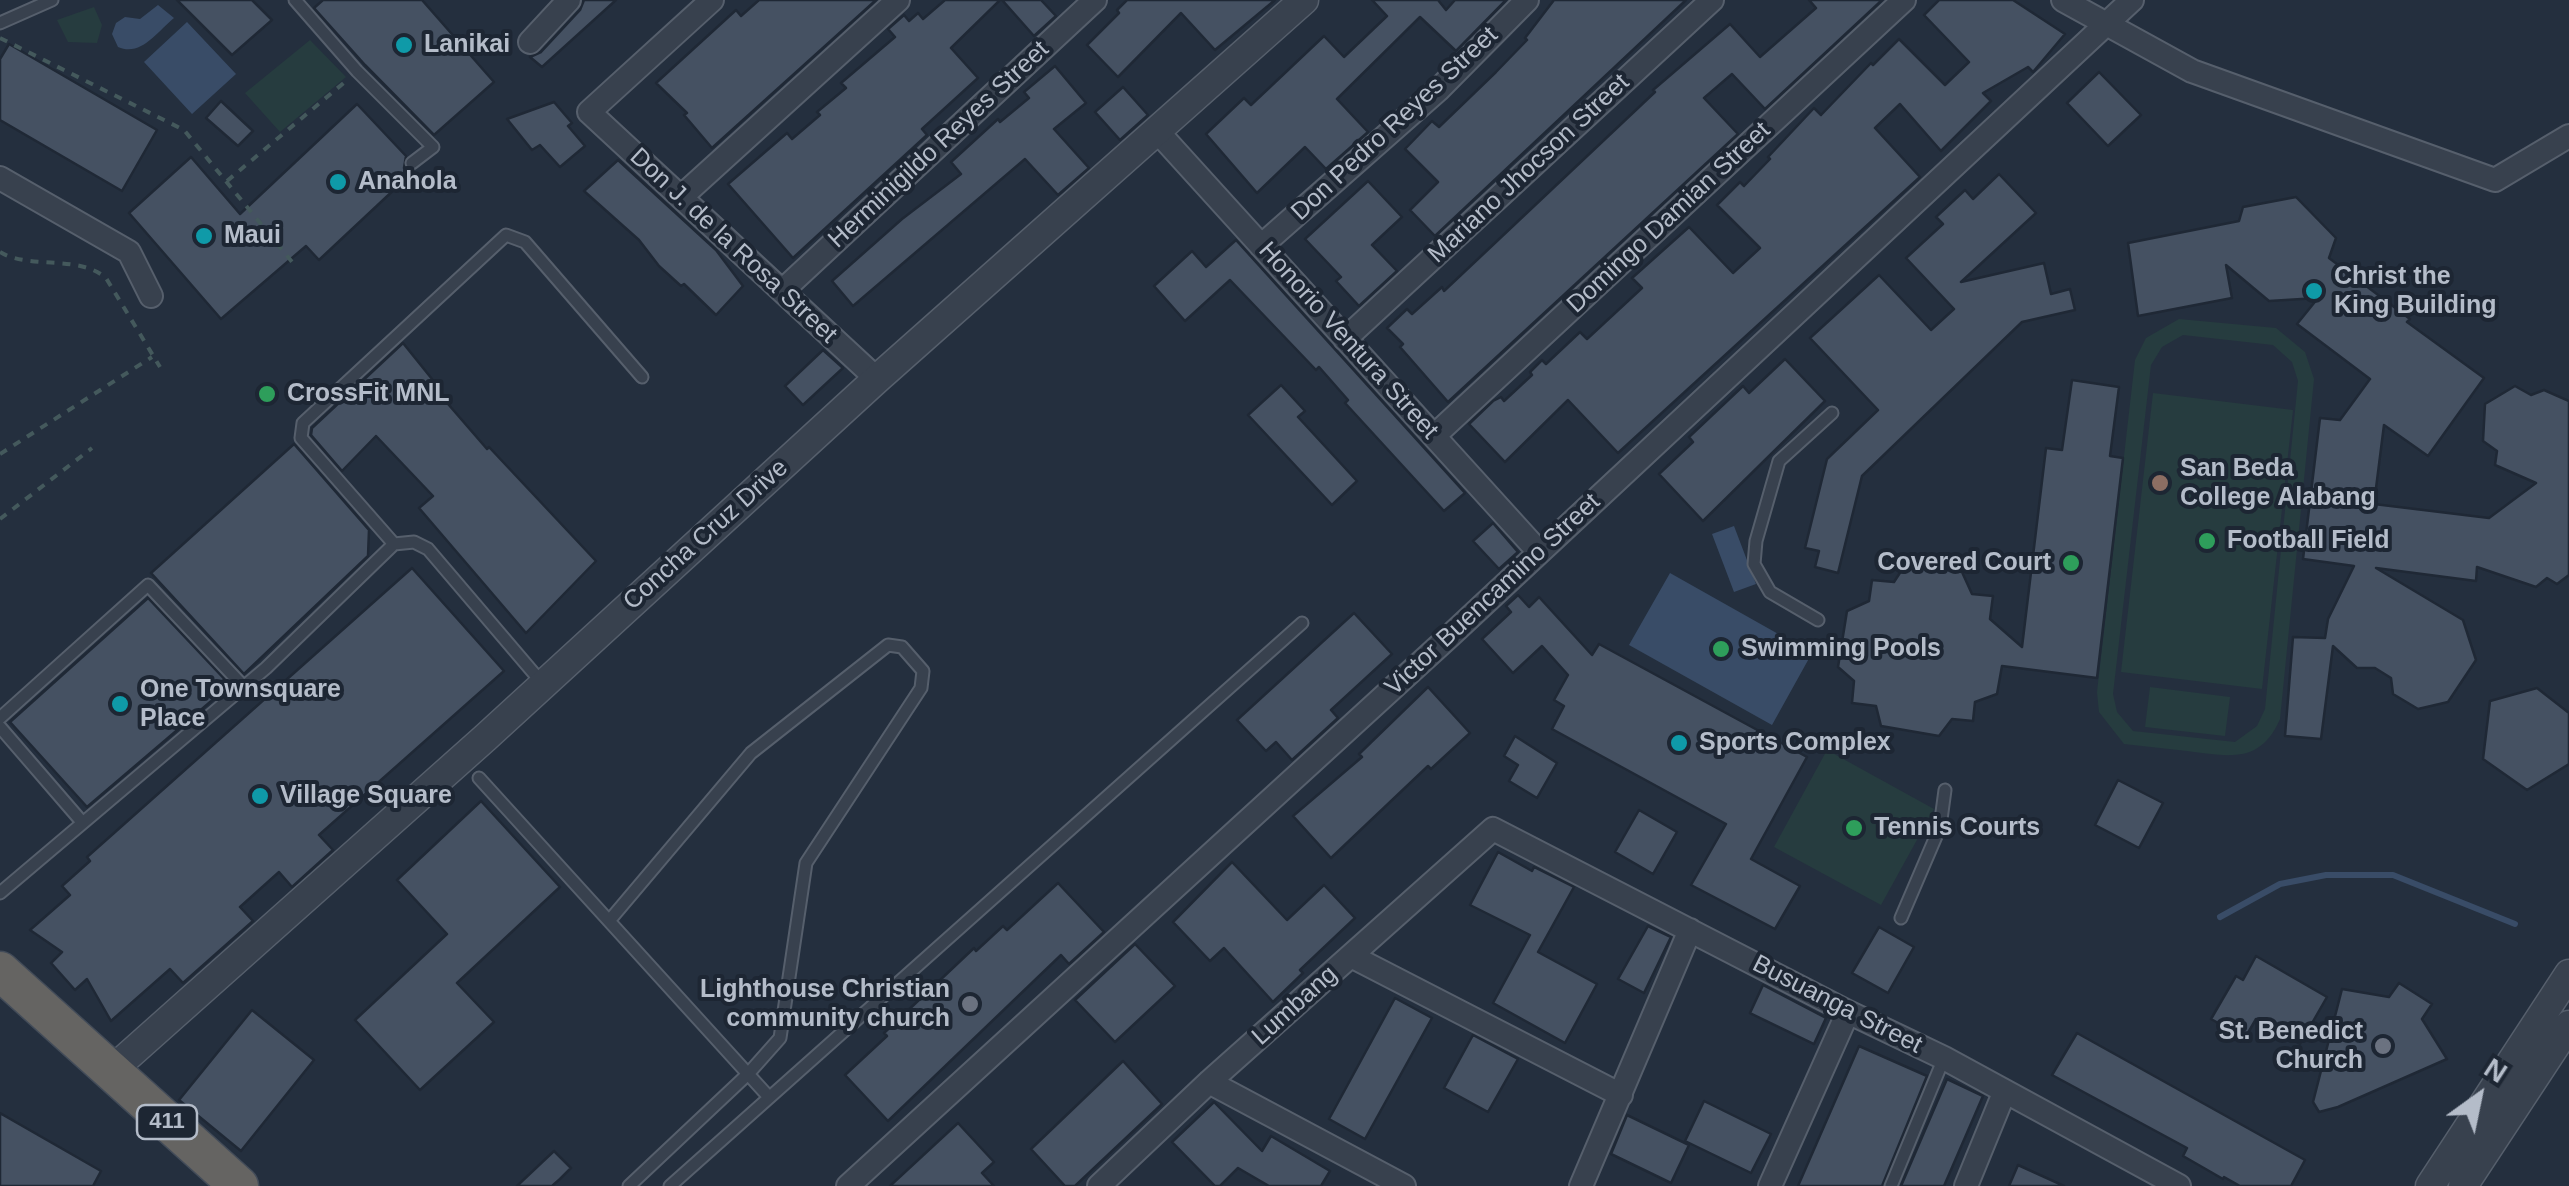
<!DOCTYPE html>
<style>
body{margin:0}
#map{position:relative;width:2569px;height:1186px;overflow:hidden;background:#242f3e;font-family:Arial,sans-serif}
canvas{display:block}
.north{position:absolute;left:2429px;top:1046px;width:100px;height:100px;-webkit-text-stroke:8px #1d2633;paint-order:stroke;rotate:33deg;font-size:28px;font-weight:700;line-height:40px;text-align:center;color:#b4bcc9}
.north::after{content:'';display:block;margin:auto;width:35px;height:45px;background:#b4bcc9;clip-path:polygon(50% 0,100% 100%,50% 72%,0 100%)}
</style>
<div id="map">
<canvas width="2569" height="1186"></canvas>
<div class="north">N</div>
</div>
<script>
const context = document.querySelector('canvas').getContext('2d');
context.lineJoin = 'round';
function fillPath(path, color) {
  context.fillStyle = color;
  context.fill(path, 'evenodd');
}
function stroke(path, color, width, dash) {
  context.strokeStyle = color;
  context.lineWidth = width;
  context.lineCap = dash ? 'butt' : 'round';
  context.setLineDash(dash || []);
  context.stroke(path);
}
function drawText(font, color, halo, rows, align = 'center') {
  context.font = font + ' Arial,sans-serif';
  context.lineWidth = 8;
  context.setLineDash([]);
  context.textBaseline = 'middle';
  context.strokeStyle = halo;
  context.fillStyle = color;
  for (const [text, x, y, turn = 0] of rows) {
    context.save();
    context.translate(x, y);
    context.rotate((+turn || 0) * Math.PI / 180);
    context.textAlign = isNaN(turn) ? turn : align;
    if (halo) context.strokeText(text, 0, 0);
    context.fillText(text, 0, 0);
    context.restore();
  }
}
fillPath(new Path2D(`
 M94,7L102,25L97,43L68,42L57,20Z
 M310,40L346,77L280,132L245,93Z
 M2179,319L2276,328L2305,352L2314,379L2280,719C2260,765 2228,756 2187,751C2166,749 2145,746 2124,744L2099,712L2097,692L2135,360L2146,338ZM2183,335L2273,345L2292,362L2298,381L2265,709L2257,726L2235,742L2133,731L2117,712L2113,694L2151,365L2162,347Z
 M2153,393L2293,410L2262,689L2121,672Z
 M2150,687L2230,697L2225,736L2145,727Z
 M1827,750L1934,809L1881,905L1774,847Z`), '#263c3f');
fillPath(new Path2D(`
 M158,5L174,18C157,32 141,57 118,47L112,34L116,23L125,17L140,19Z
 M187,22L236,74L192,114L144,62Z
 M1734,526L1756,584L1734,592L1712,534Z
 M1670,573L1812,653L1772,725L1629,645Z`), '#394c67');
stroke(new Path2D(`
 M2220,917L2280,884L2326,875H2393L2515,924`), '#394c67', 6);
const building = new Path2D(`
 M177,0H252L272,20L232,55Z
 M323,0H422L494,82L434,135L365,65L314,8Z
 M584,0H616L542,67L530,57L541,52L580,10Z
 M759,0H876L712,148L684,115L687,113L656,83L736,10L741,16Z
 M945,0H1000L951,48L978,78L922,129L927,135L793,258L728,184L787,133L792,139L820,115L817,112L846,88L841,83L895,37L888,29L904,15L909,21L918,13L923,19Z
 M1002,0H1041L1056,16L1034,36Z
 M1127,0H1275L1215,50L1181,13L1118,77L1087,45L1119,13L1117,10Z
 M1372,0H1438L1446,10L1455,0H1506L1456,51L1420,17L1337,99L1368,132L1326,169L1305,147L1257,193L1206,134L1244,98L1251,105L1324,36L1344,57L1387,16Z
 M1554,0H1686L1435,236L1410,210L1438,182L1405,149L1432,121L1439,127L1496,72L1527,40L1525,38Z
 M1809,0H1882L1765,109L1732,74L1704,98L1738,134L1448,402L1400,347L1403,344L1387,328L1407,309L1412,314L1442,287L1444,291L1655,92L1653,90L1730,24L1760,57L1816,8Z
 M1939,0H2013L2065,34L2033,72L2028,67L1983,93L1991,101L1941,151L1900,104L1875,128L1920,177L1618,453L1568,400L1505,462L1469,424L1493,401L1501,397L1504,401L1532,375L1530,372L1542,360L1546,364L1580,332L1587,339L1642,288L1632,278L1689,227L1733,273L1760,248L1717,205L1740,182L1744,186L1770,159L1768,157L1814,108L1821,115L1871,63L1873,65L1899,39L1945,85L1969,62L1924,15Z
 M9,44L157,130L122,191L0,120V59Z
 M1055,66L1086,103L1054,129L1089,168L1058,195L1025,159L853,306L832,281L902,219L961,174L951,162L998,119L1000,122L1029,98L1024,92Z
 M2099,72L2141,115L2108,146L2067,103Z
 M1123,87L1148,115L1120,140L1095,112Z
 M221,101L253,131L238,146L206,118Z
 M554,102L572,123L568,126L585,146L560,167L540,145L532,150L507,119Z
 M357,104L406,156L404,168L413,172L319,260L306,246L221,319L129,213L191,157L240,214Z
 M618,160L716,250L743,286L716,315L684,284L681,286L659,266L639,240L584,191Z
 M1999,174L2036,213L1961,282L2044,263L2051,294L2070,289L2075,310L2022,322L1862,476L1838,573L1815,567L1819,551L1805,548L1827,459L1878,410L1810,338L1879,275L1931,330L1954,309L1906,258L1943,224L1936,217L1965,190L1973,199Z
 M1368,181L1402,217L1372,245L1397,271L1359,306L1336,281L1341,277L1305,239Z
 M2296,197L2336,238L2329,258L2410,319L2407,322L2484,378L2428,456L2384,425L2374,504L2489,518L2536,483L2495,465L2497,451L2483,441L2485,404L2515,386L2531,395L2544,390L2569,401V575L2557,584L2547,578L2536,587L2477,567L2476,581L2376,568L2463,620L2476,660L2448,702L2418,709L2393,694L2391,678L2375,668H2357L2333,646L2321,739L2285,736L2293,637L2325,638L2328,619L2354,566L2303,559L2320,418L2340,420L2370,379L2297,324L2318,298L2269,301L2226,265L2232,298L2138,316L2128,243L2239,221L2243,207Z
 M1236,240L1465,493L1444,511L1345,403L1348,400L1319,367L1316,370L1230,280L1185,321L1154,286L1192,251L1206,267Z
 M403,343L432,379L429,382L487,449L489,447L596,561L526,633L419,508L433,496L376,436L342,471L311,435L312,428Z
 M823,350L843,368L803,405L785,386Z
 M1785,359L1825,401L1703,521L1659,474L1693,442L1689,437L1743,386L1749,393Z
 M2072,380L2119,387L2110,456L2123,458L2097,678L2002,666L1997,694L1975,702L1973,721L1952,719L1939,736L1881,726L1876,706L1852,703L1854,681L1838,667L1847,611L1869,601L1872,580L1894,582L1905,565L1962,572L1972,594L1993,596L1990,619L2022,647L2046,448L2062,450Z
 M1281,385L1305,411L1298,417L1357,481L1332,505L1248,415Z
 M294,444L369,530L368,556L244,674L151,573Z
 M1493,523L1518,552L1499,569L1473,541Z
 M412,568L504,671L319,835L333,850L292,887L279,872L240,907L253,921L183,983L170,969L111,1021L87,979L75,990L51,963L62,952L30,930L70,895L62,886L90,861L87,857Z
 M1518,595L1529,607L1539,597L1592,655L1599,644L1807,757L1751,859L1800,886L1775,929L1691,885L1726,824L1552,729L1564,706L1554,700L1568,675L1542,646L1513,673L1482,639L1511,612L1506,606Z
 M148,598L230,685L87,807L10,722Z
 M1354,613L1392,654L1331,710L1338,718L1292,760L1276,742L1266,751L1237,720Z
 M1428,687L1470,733L1431,769L1428,766L1331,858L1293,816L1362,757L1359,754Z
 M2537,688L2569,713V764L2527,790L2483,759L2490,701Z
 M1515,736L1557,763L1537,798L1509,781L1518,765L1504,756Z
 M2118,780L2163,803L2139,848L2095,825Z
 M481,801L560,887L457,983L494,1022L420,1090L355,1020L447,934L397,880Z
 M1639,810L1677,832L1653,874L1615,852Z
 M1498,852L1532,871L1534,867L1574,887L1538,952L1597,984L1565,1043L1493,1003L1530,935L1470,905Z
 M1232,862L1287,920L1324,885L1355,918L1300,970L1303,973L1273,1002L1224,948L1210,961L1173,922Z
 M1058,883L1104,932L1069,964L1061,955L888,1121L845,1075L887,1036L884,1033L974,948L976,951L1003,926L1007,930Z
 M1648,926L1671,937L1644,993L1618,979Z
 M1879,927L1914,947L1888,993L1852,973Z
 M1135,944L1175,986L1115,1042L1075,1000Z
 M2256,956L2327,997L2300,1044L2256,1019L2245,1038L2211,1019L2236,976L2243,980Z
 M2399,983L2432,1004L2422,1019L2447,1059L2338,1107L2319,1112L2313,1102L2342,989L2389,997Z
 M1763,985L1826,1018L1814,1044L1750,1013Z
 M1395,998L1432,1018L1365,1139L1329,1119Z
 M252,1010L314,1060L241,1151L179,1100Z
 M2077,1033L2305,1160L2291,1186H2240L2224,1177L2223,1179L2183,1156L2187,1148L2052,1075Z
 M1473,1035L1518,1059L1488,1112L1444,1088Z
 M1859,1046L1927,1076L1882,1186H1798Z
 M1123,1061L1162,1104L1075,1186H1065L1031,1149Z
 M1947,1079L1983,1096L1944,1186H1901Z
 M1704,1101L1771,1134L1751,1173L1685,1141Z
 M1214,1102L1262,1151L1271,1136L1330,1171L1321,1186H1269L1238,1168L1220,1186H1215L1172,1142Z
 M0,1113L101,1171L93,1186H0Z
 M1627,1115L1689,1145L1671,1183L1611,1154Z
 M958,1123L994,1162L982,1173L994,1186H890Z
 M554,1151L571,1168L560,1179L552,1186H517Z
 M2018,1165L2064,1186H2009Z`);
fillPath(building, '#455162');
stroke(building, '#1f2835', 2.5);
const service = new Path2D(`
 M295,0L357,71L433,147L412,163
 M0,23L52,0
 M394,544L301,438L303,423L506,235L525,242L642,377
 M1818,620L1770,592L1754,564L1756,541L1779,461L1832,413
 M0,718L148,585L243,686
 M0,727L82,822
 M479,778L768,1096
 M0,893L266,668L394,544L414,542L428,549L543,684
 M1901,918L1940,827L1945,790
 M609,921L751,753L888,645L902,647L923,671L921,688L806,863L780,1038L748,1074L629,1186
 M670,1186L1302,623
 M1891,1186L1944,1058`);
const minor = new Path2D(`
 M712,0L589,112L877,379
 M2063,0L2192,71L2495,180L2569,136
 M530,42L569,0
 M1157,131L1539,552
 M0,178L129,252L151,296
 M681,197L898,0
 M1261,246L1438,90L1527,0
 M782,291L1095,0
 M1345,339L1712,0
 M1434,436L1904,0
 M1351,956L1621,1095
 M1209,1082L1404,1186
 M848,1186L1452,634L2132,0
 M1099,1186L1209,1082L1493,829L1848,1012L1944,1058L2179,1186
 M1581,1186L1690,930
 M1770,1186L1848,1012
 M1966,1186L2004,1093`);
const tertiary = new Path2D(`
 M110,1072L485,738L877,379L1304,0
 M2430,1186L2569,974
 M2463,1186L2569,1025`);
const trunk = new Path2D(`
 M0,971L239,1186`);
stroke(service, '#565f6c', 15);
stroke(minor, '#565f6c', 26);
stroke(tertiary, '#565f6c', 31);
stroke(trunk, '#434c59', 41);
stroke(new Path2D(`
 M0,38L184,130L297,268
 M227,181L346,81
 M0,252C30,270 78,254 106,278L160,367
 M0,454L152,357
 M0,519L92,448`), '#44595c', 4, [8, 8]);
stroke(service, '#38414e', 11);
stroke(minor, '#38414e', 22);
stroke(tertiary, '#38414e', 28);
stroke(trunk, '#656462', 38);
for (const [x, y, r, color] of [
 [404,45,10,"#0f9aa8"],
 [338,182,10,"#0f9aa8"],
 [204,236,10,"#0f9aa8"],
 [2314,291,10,"#0f9aa8"],
 [267,394,10,"#2e9e5b"],
 [2160,483,10,"#8d6e63"],
 [2207,541,10,"#2e9e5b"],
 [2071,563,10,"#2e9e5b"],
 [1721,649,10,"#2e9e5b"],
 [120,704,10,"#0f9aa8"],
 [1679,743,10,"#0f9aa8"],
 [260,796,10,"#0f9aa8"],
 [1854,828,10,"#2e9e5b"],
 [970,1004,10,"#6b7280"],
 [2383,1046,10,"#6b7280"]
]) {
  const dot = new Path2D();
  dot.arc(x, y, r, 0, 2 * Math.PI);
  context.fillStyle = color;
  context.fill(dot);
  stroke(dot, '#1d2633', 4);
}
for (const [x, y, w] of [
 [167,1122,60]
]) {
  const box = new Path2D();
  box.roundRect(x - w / 2, y - 17, w, 34, 8);
  context.fillStyle = '#1d2633';
  context.fill(box);
  stroke(box, '#b4bcc9', 2.5);
}
drawText('bold 22px', '#b4bcc9', null, [
 ["411",167,1122]
]);
drawText('bold 25px', '#b4bcc9', '#1d2633', [
 ["Lanikai",424,45],
 ["Anahola",358,182],
 ["Maui",224,236],
 ["Christ the",2334,277],
 ["King Building",2334,306],
 ["CrossFit MNL",287,394],
 ["San Beda",2180,469],
 ["College Alabang",2180,498],
 ["Football Field",2227,541],
 ["Covered Court",2051,563,"right"],
 ["Swimming Pools",1741,649],
 ["One Townsquare",140,690],
 ["Place",140,719],
 ["Sports Complex",1699,743],
 ["Village Square",280,796],
 ["Tennis Courts",1874,828],
 ["Lighthouse Christian",950,990,"right"],
 ["community church",950,1019,"right"],
 ["St. Benedict",2363,1032,"right"],
 ["Church",2363,1061,"right"]
], 'left');
drawText('25px', '#b4bcc9', '#1d2633', [
 ["Don Pedro Reyes Street",1395,124,-43],
 ["Herminigildo Reyes Street",939,145,-43],
 ["Mariano Jhocson Street",1529,169,-43],
 ["Domingo Damian Street",1669,218,-43],
 ["Don J. de la Rosa Street",733,246,43],
 ["Honorio Ventura Street",1348,341,48],
 ["Concha Cruz Drive",706,535,-42],
 ["Victor Buencamino Street",1493,595,-43],
 ["Busuanga Street",1837,1005,27],
 ["Lumbang",1295,1006,-42]
]);
</script>
